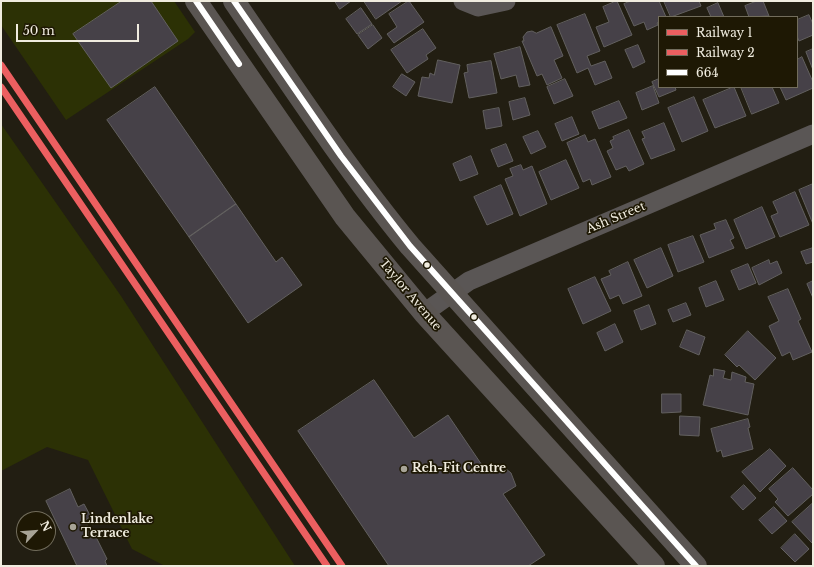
<!DOCTYPE html>
<style>
body{margin:0}
#map{position:relative;width:814px;height:567px;overflow:hidden;background:#221e12;font-family:"Libre Baskerville",serif}
canvas{display:block}
.frame{position:absolute;inset:0;border:2px solid #f0ecdf;pointer-events:none}
.legend{position:absolute;left:658px;top:16px;width:140px;height:72px;box-sizing:border-box;background:#1e1804;border:1px solid #726d5c;margin:0;padding:5px 7px;list-style:none;font-size:12px;color:#f0ecdf}
.legend li{display:flex;align-items:center;gap:8px;height:20px}
.legend b{width:20px;border:1px solid #726d5c}
.north{position:absolute;left:16px;top:511px;width:40px;height:40px;box-sizing:border-box;background:#1e1804;border:1px solid #726d5c;border-radius:50%;rotate:64deg;font-size:11px;font-weight:700;line-height:16px;text-align:center;color:#f0ecdf}
.north::after{content:'';display:block;margin:auto;width:14px;height:18px;background:#a8a497;clip-path:polygon(50% 0,100% 100%,50% 72%,0 100%)}
.scale{position:absolute;left:16px;top:24px;width:123px;height:18px;box-sizing:border-box;border:2px solid #f0ecdf;border-top:0;padding-left:5px;font-size:12px;line-height:14px;white-space:nowrap;color:#f0ecdf;-webkit-text-stroke:3px #1e1804;paint-order:stroke}
</style>
<div id="map">
<canvas width="814" height="567"></canvas>
<div class="frame"></div>
<ul class="legend">
<li><b style="height:5px;background:#ec5f60"></b>Railway 1</li>
<li><b style="height:5px;background:#ec5f60"></b>Railway 2</li>
<li><b style="height:5px;background:#fff"></b>664</li>
</ul>
<div class="north">N</div>
<div class="scale">50 m</div>
</div>
<script>
const context = document.querySelector('canvas').getContext('2d');
context.lineJoin = 'round';
function fillPath(path, color) {
  context.fillStyle = color;
  context.fill(path, 'evenodd');
}
function stroke(path, color, width, dash) {
  context.strokeStyle = color;
  context.lineWidth = width;
  context.lineCap = dash ? 'butt' : 'round';
  context.setLineDash(dash || []);
  context.stroke(path);
}
function drawText(font, color, halo, rows, align = 'center') {
  context.font = font + ' "Libre Baskerville",serif';
  context.lineWidth = 3.5;
  context.setLineDash([]);
  context.textBaseline = 'middle';
  context.strokeStyle = halo;
  context.fillStyle = color;
  for (const [text, x, y, turn = 0] of rows) {
    context.save();
    context.translate(x, y);
    context.rotate((+turn || 0) * Math.PI / 180);
    context.textAlign = isNaN(turn) ? turn : align;
    if (halo) context.strokeText(text, 0, 0);
    context.fillText(text, 0, 0);
    context.restore();
  }
}
fillPath(new Path2D(`
 M1,1H174L195,32L188,39L66,120L1,25Z
 M1,124L121,296L295,566H165L132,549L88,460L47,447L1,471Z`), '#2c3105');
const building = new Path2D(`
 M122,1H151L178,41L111,88L73,34Z
 M335,1H351L340,9Z
 M364,1H402L376,19Z
 M409,1L424,22L394,43L387,34L397,27L389,14Z
 M617,1L632,35L604,47L596,27L609,22L603,7Z
 M631,1H659L666,17H659V22L657,23L658,25L647,30L644,22L634,26L624,4Z
 M664,1H699L701,6L671,17Z
 M757,1H763L769,16L749,17L745,6Z
 M718,3L724,17H711L707,8Z
 M361,8L372,24L357,34L346,19Z
 M585,14L600,51L587,56L591,66L605,61L612,78L595,85L588,68L577,73L557,25Z
 M809,15L813,24V35L799,41L797,36V20Z
 M373,25L382,38L368,49L358,35Z
 M551,27L563,56L554,60L562,78L547,85L542,74L537,76L522,41H524L523,37L527,32L532,31L536,33Z
 M423,29L436,48L426,55L428,59L407,73L391,50Z
 M638,45L645,62L633,68L625,50Z
 M520,47L530,85L519,87L516,75L501,79L494,54Z
 M813,49V70L806,52Z
 M802,57L813,82V88L786,100L780,87H797V60Z
 M438,60L460,65L452,103L418,96L422,77L429,78L430,73L434,75Z
 M491,61L497,93L469,98L464,73L468,72L467,65Z
 M402,74L415,82L406,96L393,87Z
 M565,79L573,96L554,104L547,87Z
 M659,79V87H675L676,90L659,97L652,82Z
 M653,86L659,103L642,110L636,93Z
 M155,87L236,204L189,237L107,120Z
 M734,87L746,116L715,128L703,100Z
 M741,87H772L779,103L752,114Z
 M694,97L708,131L682,142L668,108Z
 M525,98L530,115L513,120L509,102Z
 M619,101L627,118L599,129L592,112Z
 M499,108L502,126L486,129L483,111Z
 M572,117L579,134L562,141L555,124Z
 M664,123L675,150L651,159L642,139L645,138L642,132Z
 M629,130L644,164L629,171L626,166L616,170L607,151L613,148L610,141L614,139L613,137Z
 M538,131L546,147L531,154L523,137Z
 M585,135L588,142L595,139L611,177L592,185L590,179L583,182L567,143Z
 M506,144L513,161L498,167L491,150Z
 M471,156L478,174L460,181L453,164Z
 M566,160L579,188L551,200L539,172Z
 M521,165L523,170L532,166L547,204L520,216L505,179L513,176L510,169Z
 M813,184V224L799,190Z
 M501,185L513,214L487,225L474,197Z
 M795,192L809,225L780,237L771,216L778,213L773,202Z
 M236,204L276,262L282,257L302,285L248,323L189,237Z
 M762,207L775,237L746,249L734,220Z
 M726,220L734,238L730,240L734,248L709,258L700,235L716,229L714,224Z
 M693,236L704,262L678,272L668,245Z
 M661,248L673,276L647,288L634,260Z
 M813,248V262L806,264L801,252Z
 M769,260L770,264L777,261L782,273L759,285L752,268Z
 M628,262L642,296L623,304L619,295L610,299L601,279L611,275L609,271Z
 M748,264L756,283L739,290L731,271Z
 M595,277L611,311L583,324L568,289Z
 M716,281L724,300L706,307L699,288Z
 M813,281V298L807,284Z
 M788,289L801,319L798,321L812,352L793,360L790,352L782,356L769,326L779,321L768,297Z
 M686,303L691,315L673,322L668,310Z
 M649,305L656,324L641,330L634,311Z
 M615,324L623,342L605,351L597,333Z
 M687,330L705,337L699,355L680,347Z
 M748,331L776,358L755,380L739,365L737,367L725,355Z
 M714,369L725,371L723,378L731,380L732,372L746,377L745,382L754,384L748,415L703,405L710,375L713,376Z
 M374,380L414,438L448,415L488,474L501,465L511,473L516,486L503,494L545,555L528,566H389L298,431Z
 M662,394H681V412L662,413Z
 M680,416L700,417L699,436L680,435Z
 M748,419L750,427L748,428L753,449L723,457L721,450L717,452L711,429Z
 M770,449L786,466L760,492L742,472Z
 M793,468L813,490V494L788,516L775,502L778,499L769,489Z
 M744,485L756,498L743,510L731,497Z
 M70,489L78,507L84,504L91,517L85,520L92,535L94,533L107,559L105,561L107,566H77L46,501Z
 M813,503V543H812L792,522Z
 M774,507L787,521L772,534L759,520Z
 M795,534L809,549L795,562L781,548Z`);
fillPath(building, '#464148');
stroke(building, '#62605f', 1);
stroke(new Path2D(`
 M463,1L478,7L506,1
 M424,313L469,281L813,134`), '#5a5655', 19);
stroke(new Path2D(`
 M196,1L345,217L424,313L654,566
 M234,1C291,84 346,168 410,246L696,566`), '#5a5552', 22);
stroke(new Path2D(`
 M196,1L239,64
 M234,1L341,156L410,246L696,566`), '#fff', 6);
stroke(new Path2D(`
 M1,65L342,566`), '#ec5f60', 7);
stroke(new Path2D(`
 M1,87L327,566`), '#ec5f60', 7);
for (const [x, y, r, color] of [
 [427,265,3.5,"#f0ecdf"],
 [474,317,3.5,"#f0ecdf"],
 [404,469,4,"#a8a497"],
 [73,527,4,"#a8a497"]
]) {
  const dot = new Path2D();
  dot.arc(x, y, r, 0, 2 * Math.PI);
  context.fillStyle = color;
  context.fill(dot);
  stroke(dot, '#1e1804', 1.5);
}
drawText('12px', '#f0ecdf', '#1e1804', [
 ["Ash Street",616,218,-23],
 ["Taylor Avenue",410,295,50]
]);
drawText('bold 12px', '#f0ecdf', '#1e1804', [
 ["Reh-Fit Centre",412,469],
 ["Lindenlake",81,520],
 ["Terrace",81,534]
], 'left');
</script>
